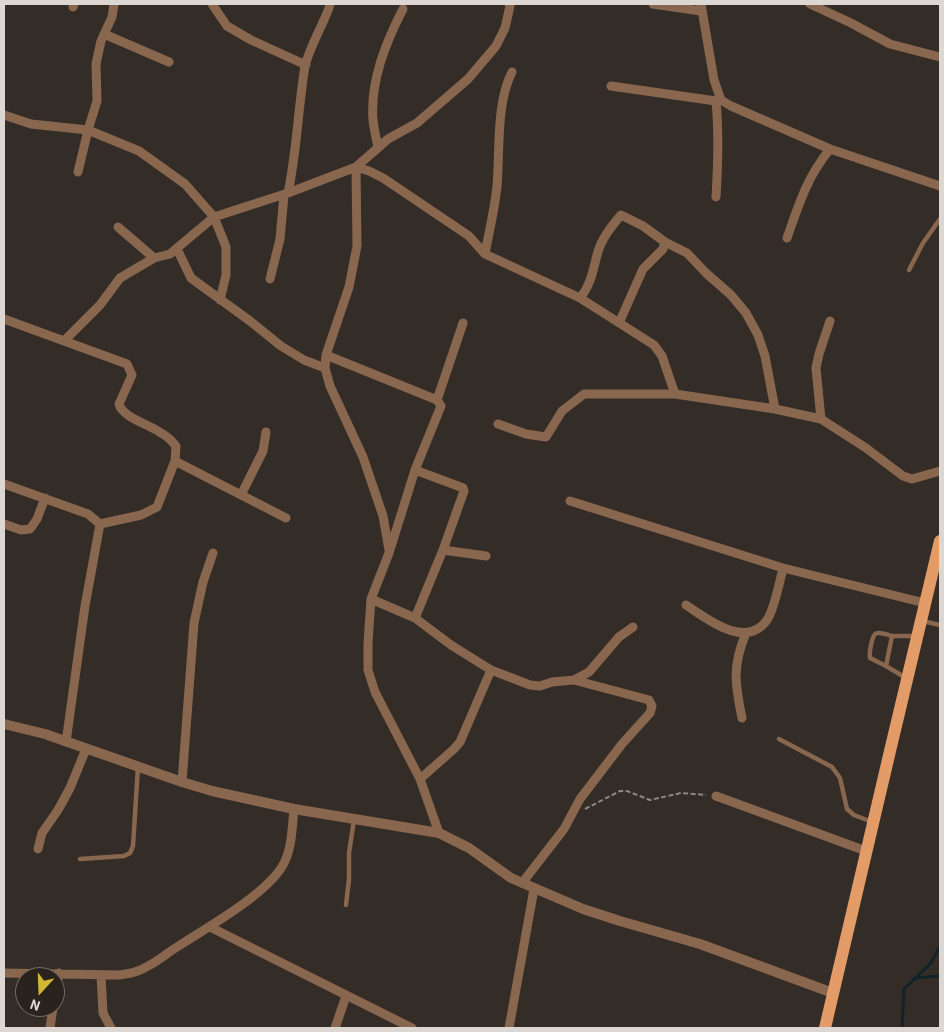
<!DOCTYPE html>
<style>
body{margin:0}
#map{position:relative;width:944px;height:1032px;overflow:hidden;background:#342d27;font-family:Barlow,sans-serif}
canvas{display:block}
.frame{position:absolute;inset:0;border:5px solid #dcd7d3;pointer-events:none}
.north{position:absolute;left:15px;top:967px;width:50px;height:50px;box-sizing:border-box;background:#2a231d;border:1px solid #716b66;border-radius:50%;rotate:200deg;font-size:14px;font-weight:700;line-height:20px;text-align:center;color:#dcd7d3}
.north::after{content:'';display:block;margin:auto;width:18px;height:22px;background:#d4b635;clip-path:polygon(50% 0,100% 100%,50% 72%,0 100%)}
</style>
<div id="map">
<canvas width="944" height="1032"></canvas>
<div class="frame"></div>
<div class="north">N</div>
</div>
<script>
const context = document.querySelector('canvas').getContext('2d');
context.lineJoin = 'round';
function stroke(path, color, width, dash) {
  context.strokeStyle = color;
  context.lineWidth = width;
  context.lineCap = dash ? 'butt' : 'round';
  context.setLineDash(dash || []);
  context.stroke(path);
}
stroke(new Path2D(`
 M915,978L940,976
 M902,1028L904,989L931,963L940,946`), '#112229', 3);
stroke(new Path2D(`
 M585,809L620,791H627L650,800L681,793L706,795`), '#8e8883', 2, [5, 2.5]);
stroke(new Path2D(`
 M909,270L923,243L940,219
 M922,621L940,625
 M886,666L870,658C869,653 870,650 871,645C874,629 878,632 892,636
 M906,678L886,666L892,636H915
 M779,739L832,767L840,778L847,809L854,815L872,822
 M80,859L124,856L130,853L133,846L138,767
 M346,905L349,879V853L354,820`), '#89664e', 4.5);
stroke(new Path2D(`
 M212,4L227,26L251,40L306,65
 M653,4L701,11
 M701,4L714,80L721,100L731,106L830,149L940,186
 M810,4L851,23L890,44L940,57
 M73,7L74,4
 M104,34L169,62
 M611,86L716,101C719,133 718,165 716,197
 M4,115L31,124L88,130L139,151L185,184L214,217L226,247V275L220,300
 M378,147C376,138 374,129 373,120C370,81 386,42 403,9
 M356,167L369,171L383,178L469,236L485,254L580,298L654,345L662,356L675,394
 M356,167L357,246L349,287L326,355L325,368L330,386L363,457L383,516L389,550
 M78,172L88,130L97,101L96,64L101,41L112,17L114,4
 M288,193C297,151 298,108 305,66C308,51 323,24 329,8L330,4
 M118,227L154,258
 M787,238C799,204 807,177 830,149
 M177,249L191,278L250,321L281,346L304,360L325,368
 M485,254C489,231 495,208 497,186C500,151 496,103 512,72
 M270,279L280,239L284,195
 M580,298C591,285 593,270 597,255C601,239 611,227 621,215L643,226L665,242L687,253L706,273L731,295L746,313L758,335L765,356L775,409
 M4,319L127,364L132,375L119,404C122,417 150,425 161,433C167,436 172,441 176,446L175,461L286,518
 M619,323L643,269L663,249L665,242
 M65,340L100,305L120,278L154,258L170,254L214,217L288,193L356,167L388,139L417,123L468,79L496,46L505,28L510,6L509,4
 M326,355L437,400L441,406L415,470L389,553L371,599L368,643V670L375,692L420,779L439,833
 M437,400L463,323
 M821,419L816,368L819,354L830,321
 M498,424L526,434L546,437L562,411L584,394H675L775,409L821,419L866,448L903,476L912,479L940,471
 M415,470L458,486L463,488L464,491L443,550L486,556
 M4,484L88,514L100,524
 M241,495L263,451L266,432
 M570,501L783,568L925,603
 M4,524L21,530L30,529L37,519L45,498
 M100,524L141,515L157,507L175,461
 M371,599L415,618L451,645L491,670L530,685L540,686L552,682L574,680L589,672L619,637L633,627
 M686,605C707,619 746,650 767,620C774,610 780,581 783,568
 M415,618L443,550
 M742,718C735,684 732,666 746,633
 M66,742L85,606L100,524
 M420,779L454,749L460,742L491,670
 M182,782L194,623L203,582L213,553
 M716,796L866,851
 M38,849L42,833L58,810L70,788L86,749
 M522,883L564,829L580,799L622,744L650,713L652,706L649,700L574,680
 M210,927L412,1028
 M4,973L119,975C129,974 139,972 148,966C158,961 167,953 177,947C206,928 266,895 283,865C292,849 292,828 294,809
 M101,975L103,1013L111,1028
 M55,995L59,973
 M50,1028L53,1007
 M335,1028L346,996
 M509,1028L534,889`), '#89664e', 9);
stroke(new Path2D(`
 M4,724L45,734L182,782L212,791L294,809L439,833L469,848L511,878L583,909L620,921L700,944L833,993`), '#89664e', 10);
stroke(new Path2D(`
 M825,1028C863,866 901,703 940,541`), '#e39c68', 12);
</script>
